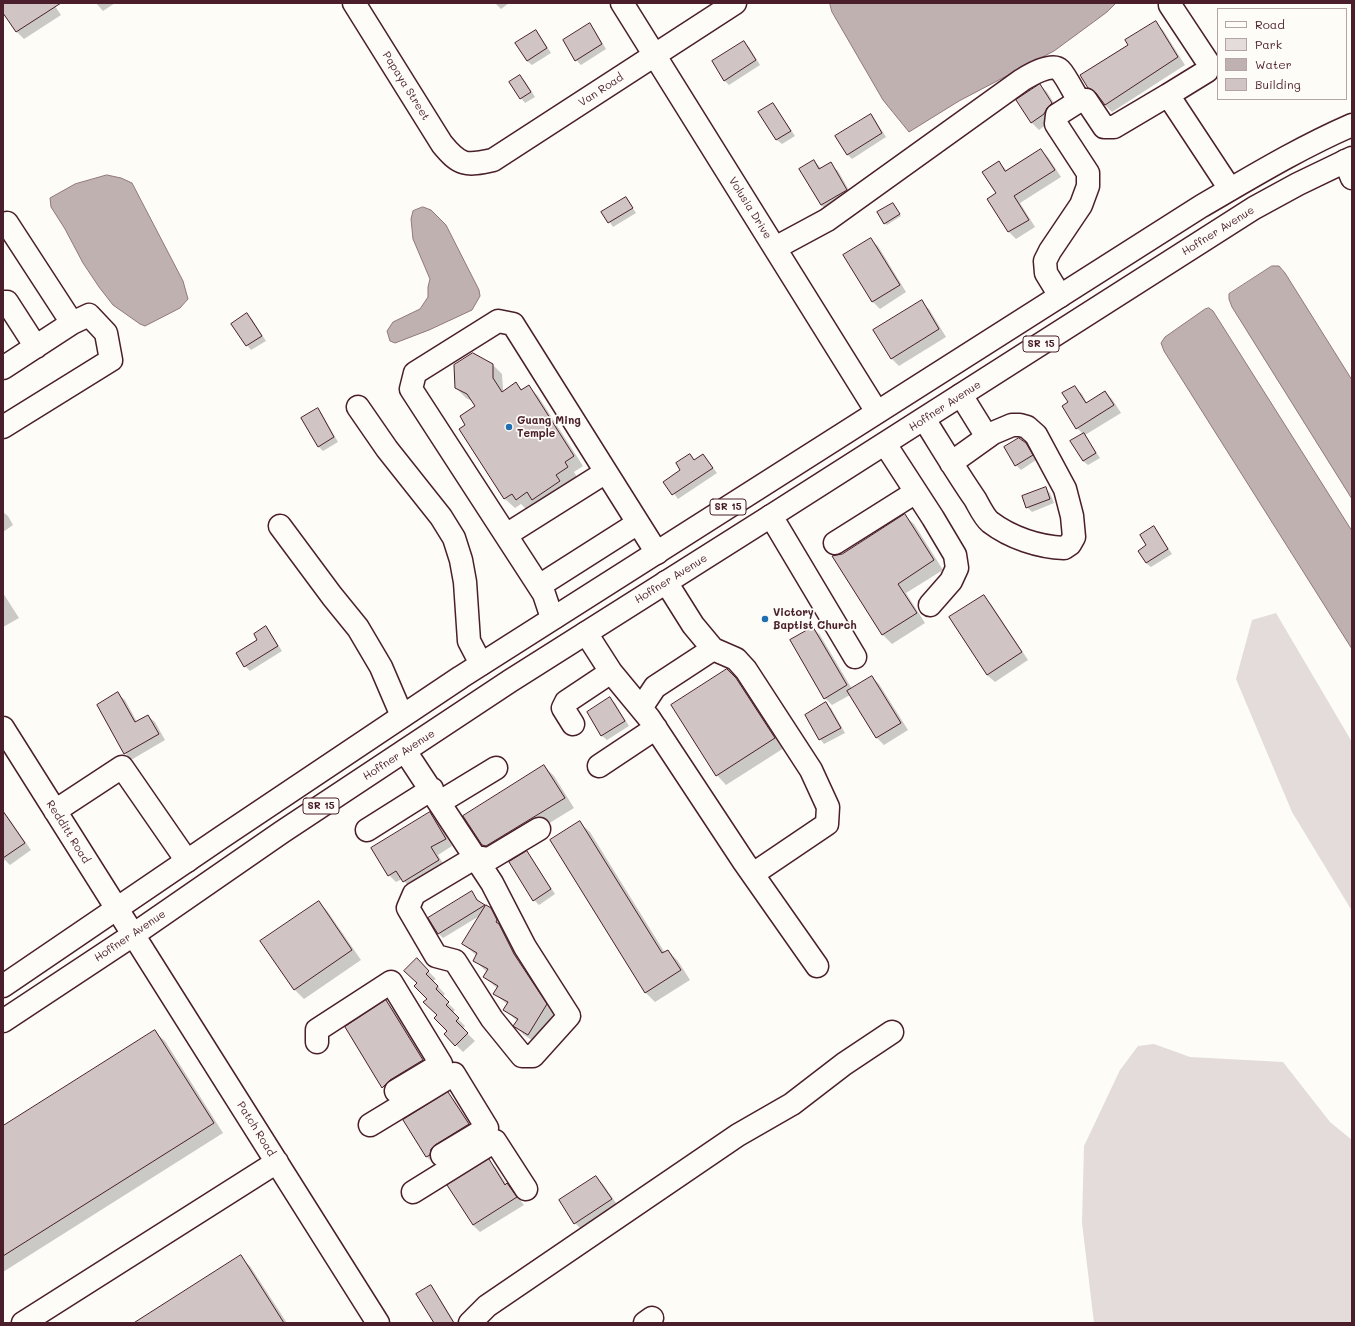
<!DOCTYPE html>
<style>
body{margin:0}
#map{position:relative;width:1355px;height:1326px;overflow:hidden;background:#fdfcf7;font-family:Mali,sans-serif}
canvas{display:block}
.frame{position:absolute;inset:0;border:4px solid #4a1f2b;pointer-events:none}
.legend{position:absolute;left:1217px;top:8px;width:130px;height:92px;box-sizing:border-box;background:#fdfcf7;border:1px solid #b5a4a5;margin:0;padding:5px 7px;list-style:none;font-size:12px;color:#4a1f2b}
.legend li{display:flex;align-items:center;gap:8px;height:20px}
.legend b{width:20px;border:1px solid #b5a4a5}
</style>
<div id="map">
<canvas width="1355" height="1326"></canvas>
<div class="frame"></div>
<ul class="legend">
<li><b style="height:5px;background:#fdfcf7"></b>Road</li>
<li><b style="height:11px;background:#e3dcda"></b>Park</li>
<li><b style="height:11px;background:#c0b1b1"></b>Water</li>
<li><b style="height:11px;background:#d0c5c4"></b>Building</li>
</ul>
</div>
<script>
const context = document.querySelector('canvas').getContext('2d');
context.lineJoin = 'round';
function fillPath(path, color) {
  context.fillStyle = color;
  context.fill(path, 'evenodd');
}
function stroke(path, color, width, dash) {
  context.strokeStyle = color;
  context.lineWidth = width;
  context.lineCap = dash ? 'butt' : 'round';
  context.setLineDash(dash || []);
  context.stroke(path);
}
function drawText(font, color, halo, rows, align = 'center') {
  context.font = font + ' Mali,sans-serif';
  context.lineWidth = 3.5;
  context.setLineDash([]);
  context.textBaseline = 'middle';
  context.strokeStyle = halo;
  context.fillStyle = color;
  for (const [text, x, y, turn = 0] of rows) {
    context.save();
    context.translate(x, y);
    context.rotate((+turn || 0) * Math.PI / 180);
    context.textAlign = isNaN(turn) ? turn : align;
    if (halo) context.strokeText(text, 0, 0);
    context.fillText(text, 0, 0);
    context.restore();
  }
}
fillPath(new Path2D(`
 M1276,613L1352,742V911L1292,812L1236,679L1252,620Z
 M1154,1044L1190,1057L1283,1062L1330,1122L1352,1140V1323H1094L1082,1223L1084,1146L1120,1070L1138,1046Z`), '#e3dcda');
const water = new Path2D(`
 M830,3H1116L1107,12L1054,51L959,101L909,132L883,100L832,12Z
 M107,175L121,178L132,183L183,281L188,299L180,308L145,326L140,324L113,305L99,287L83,263L65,229L51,207L50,198L75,184Z
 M423,207L431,210L446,225L479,290L480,296L472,310L429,330L395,343L390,341L387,331L393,322L420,309L428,297V287L430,279L413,239L411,219L413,211Z
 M1272,266H1279L1285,273L1352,380V499L1232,307L1229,299V294Z
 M1209,308L1213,311L1352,531V649L1164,351L1161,343L1165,337L1205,309Z`);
fillPath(water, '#c0b1b1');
stroke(water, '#91777b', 1);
fillPath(new Path2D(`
 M3,3H53L61,15L24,39L17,32L3,11Z
 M96,3H115L103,11Z
 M495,3H509L501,9Z
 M1156,23L1163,30L1185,65L1112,112L1105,105L1099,96L1097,95L1089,88L1129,45Z
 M590,25L594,29L606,49L581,65L576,60Z
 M536,31L540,36L551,53L532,65L527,61Z
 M744,42L749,47L760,65L729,85L724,80Z
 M520,76L525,81L535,97L525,103L521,98Z
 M1040,85L1047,92L1059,111L1051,121L1039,130L1031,122Z
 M773,104L777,109L795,136L782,144L777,140L760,112Z
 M871,115L875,120L886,137L852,159L847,154Z
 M1041,150L1048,157L1061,177L1020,203L1035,227L1016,239L1009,232L989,199L997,193L999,162L1007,171Z
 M814,161L822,169L830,164L838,171L853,197L829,212L821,205L800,170Z
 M626,198L636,213L613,227L603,212Z
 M894,206L901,216L887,225L885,223Z
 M870,239L878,246L906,292L880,309L872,301Z
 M921,302L929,309L946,337L899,366L892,359L874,331Z
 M247,315L252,319L266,341L251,350L247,345Z
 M492,364L502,374L503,389L504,391L516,384L523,391L529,387L538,396L583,466L574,472L577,477L565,485L569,492L543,509L536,502L526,509L521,504L515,508L505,499L460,429L467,425L476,407L472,401L466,398L456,388Z
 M1074,387L1082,394L1087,403L1105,392L1112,399L1121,413L1085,435L1100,458L1088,465L1083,461V434L1077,428L1069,403Z
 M318,409L322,414L338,442L323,451L318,446Z
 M1025,444L1030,449L1036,460L1021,470L1016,465Z
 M690,455L695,461L703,455L717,473L678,499L665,482L682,470Z
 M1045,488L1050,493L1054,503L1032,512L1027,507Z
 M3,512L8,516L13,525L3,532Z
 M904,515L914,524L943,570L906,593L925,623L892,644L882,634Z
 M1154,527L1158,532L1172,554L1151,567L1146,563L1148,546Z
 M3,593L19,618L3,627Z
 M984,597L991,604L1028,660L995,682L987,675Z
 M266,627L270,632L282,651L250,671L245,666Z
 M813,628L820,635L852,689L872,677L879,684L908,730L884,745L877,738L850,695L832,705L825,698Z
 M727,670L746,689L784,748L726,785L717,775Z
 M118,694L125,700L137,722L148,716L155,722L165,740L131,760L125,753Z
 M610,699L615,703L629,726L607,740L602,736L588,712Z
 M826,704L831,708L845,733L824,744L820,739Z
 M544,766L554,776L574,808L497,855H493L483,845Z
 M3,812L8,817L31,850L10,865L5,860L3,861Z
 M429,814L437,821L452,846L438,855L445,867L411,888L402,879L396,882L389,875Z
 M580,823L590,832L665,953L668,951L678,961L690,980L655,1002L645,992Z
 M527,853L531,857L555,894L539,905L534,900Z
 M472,893L480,903L490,909L501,919L556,1014L538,1044L524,1035L515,1026L517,1021L505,1010L508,1005L495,994L498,989L484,977L487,972L474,960L477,956L463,944L481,915L443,938L439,934Z
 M319,902L328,912L361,960L304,999L294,989Z
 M417,960L436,979L433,981L445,994L442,997L455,1010L452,1013L465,1026L463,1029L475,1041L463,1052L445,1034L448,1031L418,983Z
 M386,1002L395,1011L432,1070L392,1097L383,1087Z
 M155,1032L165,1041L223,1133L3,1272V1127Z
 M448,1093L455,1101L475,1132L434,1164L427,1157L404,1120Z
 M489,1161L496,1168L507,1185L514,1192L524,1205L480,1232L473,1225Z
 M596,1177L603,1184L618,1206L582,1230L575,1223L560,1201Z
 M240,1257L250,1266L287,1323H136Z
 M431,1286L435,1291L455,1323H435Z`), '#0003');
const building = new Path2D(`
 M3,3H61L16,32L3,13Z
 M1156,21L1178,57L1105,105L1096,93L1091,89L1088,88L1080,75L1128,45L1125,40Z
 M590,23L602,44L575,61L563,40Z
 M536,30L547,48L527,61L515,43Z
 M744,41L756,60L724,81L712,61Z
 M520,75L531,92L520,99L509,82Z
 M1040,84L1052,103L1047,108L1044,114L1031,123L1016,100Z
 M773,103L791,131L776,140L758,112Z
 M871,114L882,133L847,155L835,136Z
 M1041,149L1055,170L1014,196L1029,220L1008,232L987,199L996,193L982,172L999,161L1005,171Z
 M814,160L819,169L831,162L847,190L821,205L799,169Z
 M626,197L633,208L608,223L601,212Z
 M893,203L900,214L884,224L877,212Z
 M871,238L900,285L872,302L843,255Z
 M922,300L939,329L891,359L873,330Z
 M247,313L262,336L246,346L231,324Z
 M473,353L493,364V378L502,392L516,382L521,390L529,385L574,456L565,462L568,467L556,475L560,481L532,500L527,492L516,500L512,494L504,499L459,429L465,425L460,416L475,406L467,394L455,388L454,365Z
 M1075,386L1086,403L1105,391L1114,405L1076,429L1062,406L1068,402L1062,393Z
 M318,408L334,437L318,447L301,418Z
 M1084,433L1096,453L1083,461L1070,441Z
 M1019,438L1026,443L1033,455L1015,466L1004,447Z
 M690,454L694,460L703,454L713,468L672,495L663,482L680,470L676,463Z
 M1046,487L1050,499L1026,508L1022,496Z
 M905,514L934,560L898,584L917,613L882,635L832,556L842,554Z
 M1154,526L1168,549L1146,563L1138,551L1146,545L1140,535Z
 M984,595L1022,652L987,675L949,617Z
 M266,626L278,646L244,667L236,653L257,640L254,634Z
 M813,627L847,685L824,699L790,640Z
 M727,669L736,678L775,738L716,776L671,705Z
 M872,676L901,723L876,738L847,691Z
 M118,692L135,722L148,715L159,734L124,754L97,705Z
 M610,697L625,721L601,736L587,712Z
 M826,702L841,728L819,740L805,715Z
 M544,765L565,798L486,846L482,845L463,816Z
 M3,811L25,843L3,858Z
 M430,812L446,839L431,847L439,860L403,882L396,871L388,876L371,848Z
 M580,821L662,953L668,950L681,970L645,993L550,840Z
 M527,851L551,889L533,901L509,862Z
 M472,891L477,900L485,905L438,934L428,918Z
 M319,901L352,950L294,990L260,941Z
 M486,905L491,908L497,920L496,922L499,924L514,954L547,1004L528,1035L513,1026L518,1019L503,1010L508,1002L493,994L498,986L483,977L488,969L473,961L477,953L462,944Z
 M417,958L429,971L426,974L438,986L436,989L449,1002L446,1005L459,1018L456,1021L468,1033L455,1046L444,1034L447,1031L434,1018L437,1015L423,1002L427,999L414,986L417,983L404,971Z
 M386,1000L423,1060L390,1080L382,1088L345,1027Z
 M155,1030L214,1123L3,1256V1126Z
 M448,1092L469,1124L435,1145L431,1149L430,1155L426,1157L403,1120Z
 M489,1159L505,1185L507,1183L517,1197L473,1225L447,1185Z
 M596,1176L612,1199L574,1224L559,1200Z
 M241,1255L284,1323H134Z
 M431,1285L454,1323H434L416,1294Z`);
fillPath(building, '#d0c5c4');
stroke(building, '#4a1f2b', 1);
const minor = new Path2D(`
 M354,3L442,144C460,166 466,166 493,160L735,3
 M622,3L877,412
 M1168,95L1207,71L1209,64L1170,5
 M1345,161L1352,178
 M3,226L7,223L72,323L89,315L106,333L111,360L3,427
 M775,248L827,220L1022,80C1030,75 1052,62 1060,70C1066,76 1074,93 1079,101
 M1060,296L1046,273L1045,261L1050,251L1081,205L1088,186V173L1056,124L1057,115L1079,101L1086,100L1104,127H1114L1168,95L1230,189
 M3,302H7L36,347
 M3,368L72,323
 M961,395L987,437
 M358,407L387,449L441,517L454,538L461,560L465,582L469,641L481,664
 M924,419C941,446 957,473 975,499C979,506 984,517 990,522C1011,538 1039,547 1064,548L1070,544L1074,537L1072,516L1065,489L1036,435L1027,427L1020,425H1012L993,433L951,463
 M885,444L933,518L955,555L957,568L951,581L930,605
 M771,516L855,657
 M280,526L332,596L358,628L381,667L402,716
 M506,535L606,472
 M835,543L916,492
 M539,586L638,523
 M555,617L549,609L544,594L411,389L415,373L498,321L513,324L657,553
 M586,633L611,672L649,718L744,862L817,966
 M713,649L736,659L746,670L811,770L828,807L827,824L753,874
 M641,708L655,687L713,649L693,625L666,582
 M573,724L563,708L566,702L611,672
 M3,728L378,1323
 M405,751L492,883L525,947L569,1016L533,1056H522L492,1019L455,961L436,956L408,908L414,894L476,857L489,859L539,829
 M599,766L656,728
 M440,802L496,768
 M55,811L122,767L187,861
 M367,830L432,789
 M317,1042V1030L391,982L441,1064L396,1091
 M370,1125L454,1074L487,1128L442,1155
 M413,1192L495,1141L526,1189
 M23,1323L277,1162
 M470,1323L487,1306L738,1135L792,1104L844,1064L892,1032
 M645,1323L652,1318`);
const major = new Path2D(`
 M3,986L222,837L461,677L1200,207C1250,178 1299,148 1352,125
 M3,1021L133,935L282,832L510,681L771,516L1254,208L1298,184L1352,158`);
stroke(minor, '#4a1f2b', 25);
stroke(major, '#4a1f2b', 25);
stroke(minor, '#fdfcf7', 22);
stroke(major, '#fdfcf7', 22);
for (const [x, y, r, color] of [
 [509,427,4,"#1f6fb2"],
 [765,619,4,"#1f6fb2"]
]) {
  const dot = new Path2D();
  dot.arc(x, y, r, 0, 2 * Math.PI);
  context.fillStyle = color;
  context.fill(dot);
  stroke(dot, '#fdfcf7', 1.5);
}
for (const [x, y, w] of [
 [1041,344,36],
 [728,507,36],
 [321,806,36]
]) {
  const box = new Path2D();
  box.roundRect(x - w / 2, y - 8, w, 16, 3);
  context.fillStyle = '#fdfcf7';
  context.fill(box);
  stroke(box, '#4a1f2b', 1);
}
drawText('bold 10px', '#4a1f2b', null, [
 ["SR 15",1041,344],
 ["SR 15",728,507],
 ["SR 15",321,806]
]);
drawText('11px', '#4a1f2b', '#fdfcf7', [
 ["Papaya Street",406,86,58],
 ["Van Road",601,90,-33],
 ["Volusia Drive",750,208,58],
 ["Hoffner Avenue",1218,231,-32],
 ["Hoffner Avenue",945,406,-33],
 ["Hoffner Avenue",671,579,-32],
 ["Hoffner Avenue",399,755,-33],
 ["Redditt Road",68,832,58],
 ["Hoffner Avenue",130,936,-34],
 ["Patch Road",256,1129,58]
]);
drawText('bold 11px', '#4a1f2b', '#fdfcf7', [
 ["Guang Ming",517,421],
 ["Temple",517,434],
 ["Victory",773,613],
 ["Baptist Church",773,626]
], 'left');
</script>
